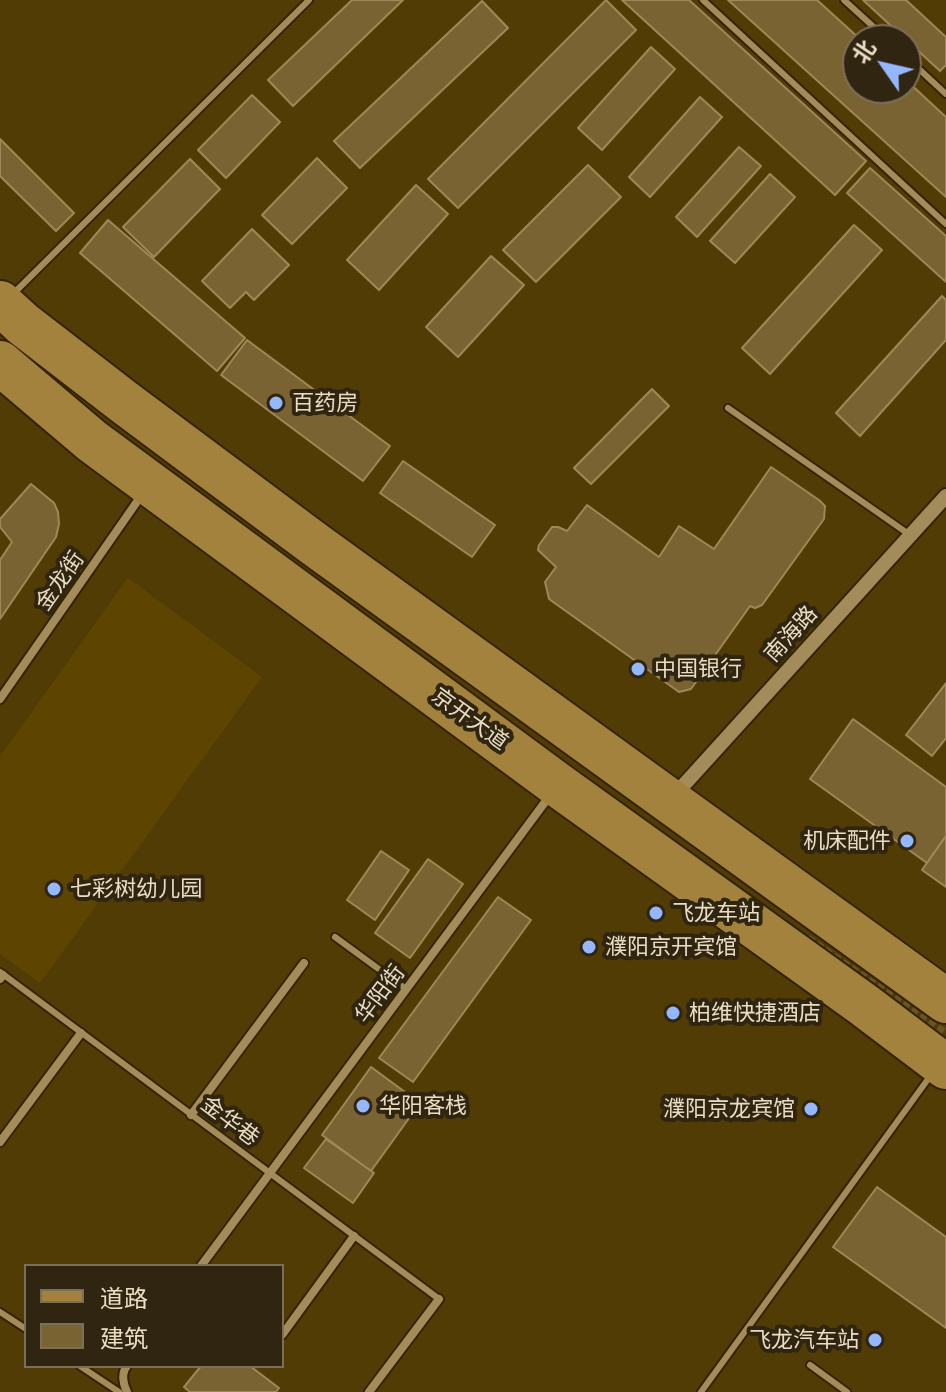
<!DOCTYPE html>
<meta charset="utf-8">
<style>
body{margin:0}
#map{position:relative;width:946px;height:1392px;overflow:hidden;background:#523c06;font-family:"Golos Text","Noto Sans SC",sans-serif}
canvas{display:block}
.legend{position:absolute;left:24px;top:1264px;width:260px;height:104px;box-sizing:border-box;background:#2f2511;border:2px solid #7a6f59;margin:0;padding:10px 14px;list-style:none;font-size:24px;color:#eaddc4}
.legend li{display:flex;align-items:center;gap:16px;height:40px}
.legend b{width:40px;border:2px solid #7a6f59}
.north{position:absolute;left:842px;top:24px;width:80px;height:80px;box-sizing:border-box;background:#2f2511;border:2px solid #7a6f59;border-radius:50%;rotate:304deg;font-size:22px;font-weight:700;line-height:32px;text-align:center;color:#eaddc4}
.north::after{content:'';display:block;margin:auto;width:28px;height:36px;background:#94b7fd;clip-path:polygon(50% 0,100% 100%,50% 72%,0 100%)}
</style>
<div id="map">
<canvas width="946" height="1392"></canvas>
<ul class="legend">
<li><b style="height:10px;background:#a2823d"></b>道路</li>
<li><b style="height:22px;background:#7a6332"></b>建筑</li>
</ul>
<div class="north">北</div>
</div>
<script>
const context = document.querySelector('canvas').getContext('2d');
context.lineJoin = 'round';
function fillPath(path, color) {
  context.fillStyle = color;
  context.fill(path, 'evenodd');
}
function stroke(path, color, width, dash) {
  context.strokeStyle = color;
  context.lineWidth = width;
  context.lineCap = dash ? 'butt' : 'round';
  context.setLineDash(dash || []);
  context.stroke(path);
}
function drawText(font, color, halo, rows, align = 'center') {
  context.font = font + ' "Golos Text","Noto Sans SC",sans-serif';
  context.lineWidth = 8;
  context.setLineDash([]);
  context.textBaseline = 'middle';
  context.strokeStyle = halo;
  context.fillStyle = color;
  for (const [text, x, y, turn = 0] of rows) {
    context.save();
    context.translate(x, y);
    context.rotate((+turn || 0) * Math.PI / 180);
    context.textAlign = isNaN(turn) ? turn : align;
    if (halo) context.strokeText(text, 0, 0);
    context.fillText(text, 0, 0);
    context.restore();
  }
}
fillPath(new Path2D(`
 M128,578L262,677L40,983L0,954V756Z`), '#5e4401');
const building = new Path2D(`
 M352,0H403L293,106L268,80Z
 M606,0L636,30L458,208L428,179Z
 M622,0H689L866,161L835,195Z
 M728,0H817L861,40H858V88H906V80L946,117V197Z
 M863,0H906L946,37V65L940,71Z
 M482,1L508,28L360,168L334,141Z
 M651,47L675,69L602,150L578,128Z
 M252,95L280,122L226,178L198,150Z
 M700,97L722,117L650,197L629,177Z
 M0,139L74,213L56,231L0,176Z
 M739,147L761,166L697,237L676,217Z
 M317,158L347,188L292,244L262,215Z
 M190,159L220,189L154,257L123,227Z
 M588,165L621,197L536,282L503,250Z
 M870,168L946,236V282L847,193Z
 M770,174L795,197L735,263L710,241Z
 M416,185L448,214L379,290L347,260Z
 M108,220L245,338L217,371L80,253Z
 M854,225L882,250L770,374L742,348Z
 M252,229L289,265L254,300L246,292L230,308L202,281Z
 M491,256L524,285L458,357L426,327Z
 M942,296L946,300V340L860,436L836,413Z
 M247,340L390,446L363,481L221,375Z
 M652,389L669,406L591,484L574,468Z
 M403,461L495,525L472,557L380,493Z
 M771,467L819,500L825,506L824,519L762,605L755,608L750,606L691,689L679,692L549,599L545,582L556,567L538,550L539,545L552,527H558L567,531L587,505L659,557L679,526L714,549Z
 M31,484L54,503L58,512L59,524L56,537L0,619V560L12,542L0,527V519Z
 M946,683V738L932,756L906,735Z
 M853,719L946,787V836L927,863L810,779Z
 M945,837L946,838V887L922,870Z
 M381,851L409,870L375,920L347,900Z
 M428,859L463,884L410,958L375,933Z
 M498,897L531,920L413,1082L379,1058Z
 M371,1067L420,1103L371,1171L322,1135Z
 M326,1139L374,1173L353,1203L304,1168Z
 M877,1187L946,1237V1328L833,1247Z
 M201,1366H250L279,1388L276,1392H190L184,1387Z`);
fillPath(building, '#7a6332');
stroke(building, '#a08757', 2);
stroke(new Path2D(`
 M808,938L946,1033`), '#695422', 7, [7, 3.5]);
const service = new Path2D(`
 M703,0L946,224
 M844,0L888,40
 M906,57L946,94
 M13,294L309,0
 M728,408L910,535
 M335,937L406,989
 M0,972L439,1299
 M0,1312L26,1329
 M810,1365L847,1392
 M80,1366L119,1392
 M701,1392L931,1075`);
const minor = new Path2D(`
 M0,699L143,493
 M0,979L3,975
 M191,1115L304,963
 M0,1142L81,1033
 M201,1266L551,794
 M282,1335L354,1236
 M127,1366C121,1373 123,1384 127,1392
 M369,1392L439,1299`);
const tertiary = new Path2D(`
 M672,798L946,496`);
const primary = new Path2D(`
 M0,303L23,324L124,402L313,543L946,1001
 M0,363L92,441L558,785L864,1005L946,1067`);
stroke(service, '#342300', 10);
stroke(minor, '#342300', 12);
stroke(tertiary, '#342300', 18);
stroke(primary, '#342300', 48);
stroke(service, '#a48b5a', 6);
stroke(minor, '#a48b5a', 8);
stroke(tertiary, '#a48b5a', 14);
stroke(primary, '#a2823d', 44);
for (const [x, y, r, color] of [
 [276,403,8,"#94b7fd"],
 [638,669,8,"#94b7fd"],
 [907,841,8,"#94b7fd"],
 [54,889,8,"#94b7fd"],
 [656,913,8,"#94b7fd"],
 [589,947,8,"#94b7fd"],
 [673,1013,8,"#94b7fd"],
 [363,1106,8,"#94b7fd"],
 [811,1109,8,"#94b7fd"],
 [875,1340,8,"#94b7fd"]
]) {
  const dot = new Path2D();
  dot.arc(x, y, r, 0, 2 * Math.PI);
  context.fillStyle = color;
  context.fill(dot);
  stroke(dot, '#2f2511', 3);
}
drawText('22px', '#eaddc4', '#2f2511', [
 ["百药房",292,403],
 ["中国银行",654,669],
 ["机床配件",891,841,"right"],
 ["七彩树幼儿园",70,889],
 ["飞龙车站",672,913],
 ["濮阳京开宾馆",605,947],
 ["柏维快捷酒店",689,1013],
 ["华阳客栈",379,1106],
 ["濮阳京龙宾馆",795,1109,"right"],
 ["飞龙汽车站",859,1340,"right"]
], 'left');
drawText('22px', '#eaddc4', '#2f2511', [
 ["金龙街",60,581,-55],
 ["南海路",791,634,-48],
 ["京开大道",470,719,36],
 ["华阳街",380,994,-53],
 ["金华巷",230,1121,37]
]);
</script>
